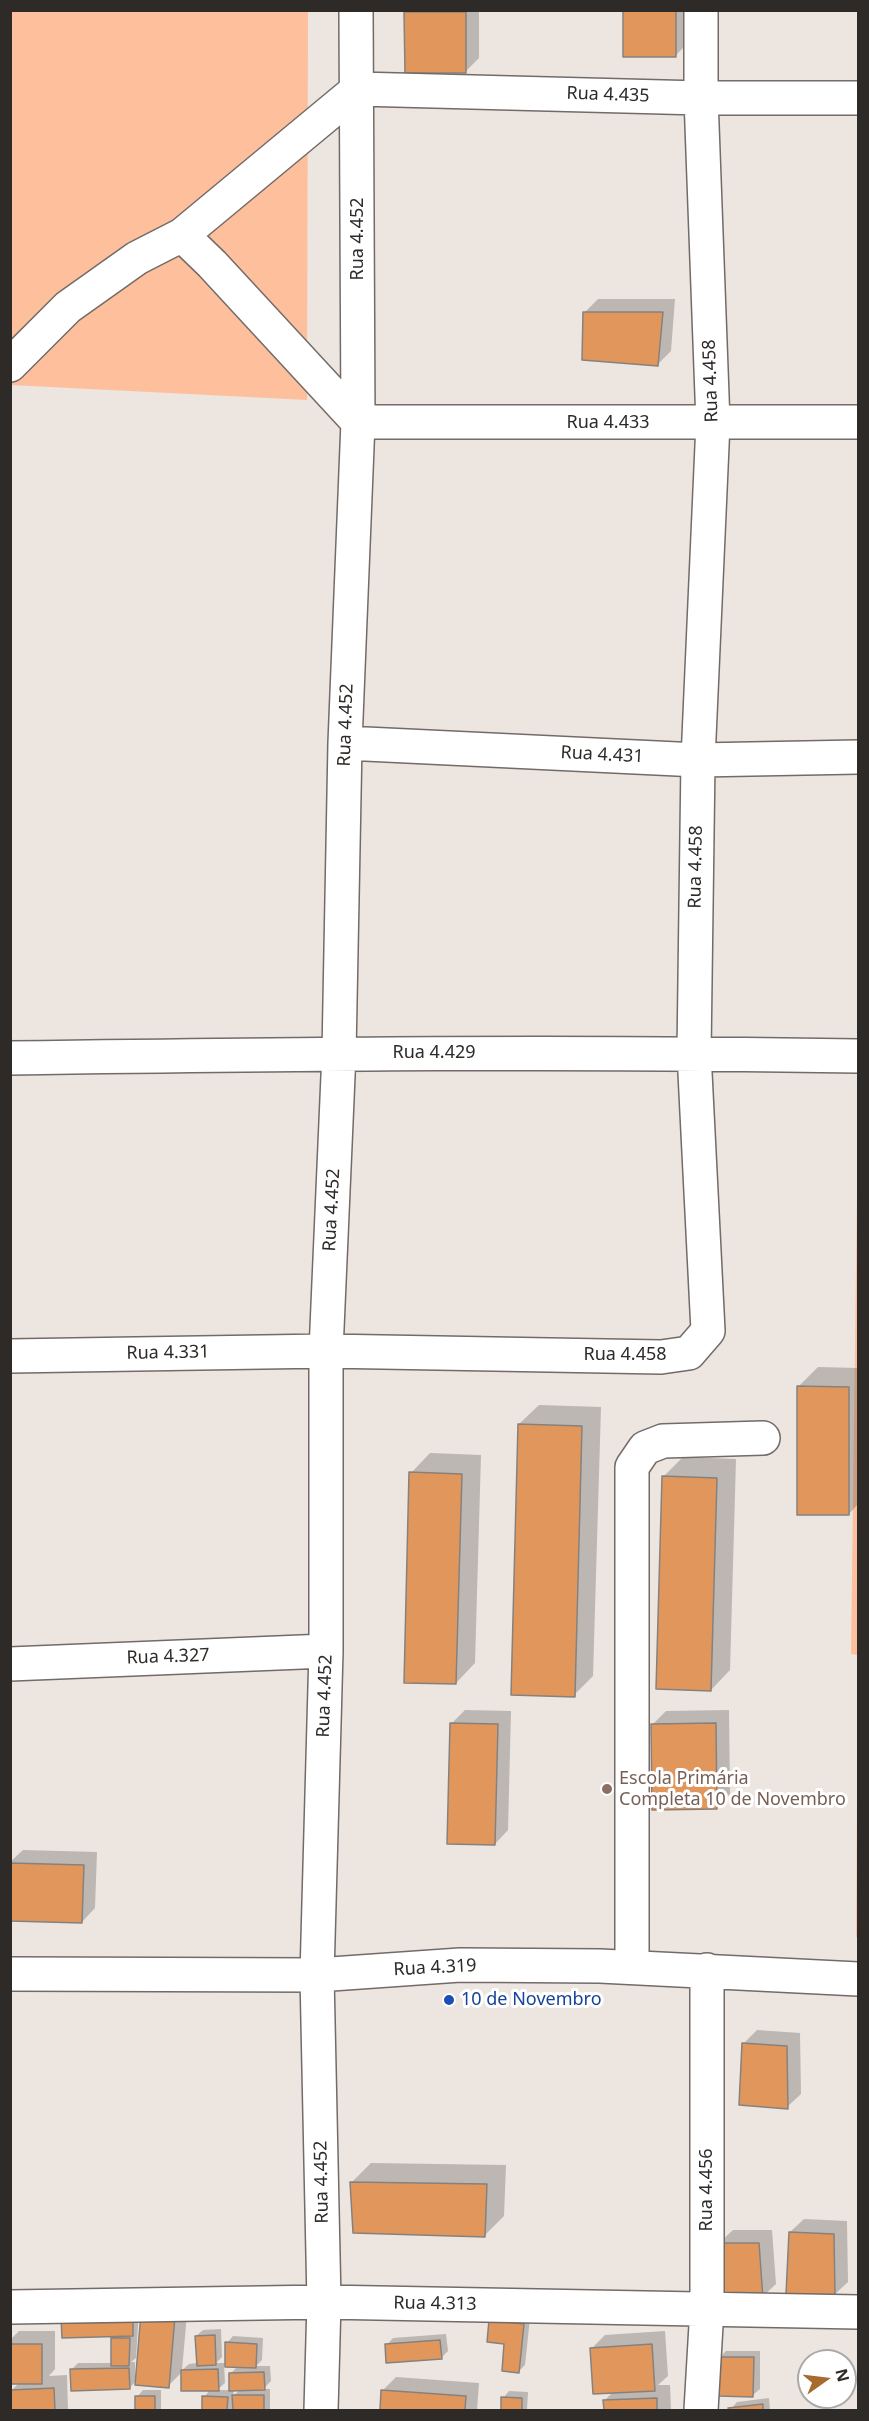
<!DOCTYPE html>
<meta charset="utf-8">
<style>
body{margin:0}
#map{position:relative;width:869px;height:2421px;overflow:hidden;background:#ece5e0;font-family:"Noto Sans",sans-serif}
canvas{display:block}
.frame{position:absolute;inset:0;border:12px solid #2d2a28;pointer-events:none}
.north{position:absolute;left:797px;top:2349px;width:60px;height:60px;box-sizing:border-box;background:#fff;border:2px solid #abaaa9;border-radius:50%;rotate:76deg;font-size:16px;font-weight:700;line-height:24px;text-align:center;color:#2d2a28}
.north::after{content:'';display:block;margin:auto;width:21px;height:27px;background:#a76c2d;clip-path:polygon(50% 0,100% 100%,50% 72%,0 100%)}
</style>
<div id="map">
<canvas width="869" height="2421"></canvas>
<div class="frame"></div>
<div class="north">N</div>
</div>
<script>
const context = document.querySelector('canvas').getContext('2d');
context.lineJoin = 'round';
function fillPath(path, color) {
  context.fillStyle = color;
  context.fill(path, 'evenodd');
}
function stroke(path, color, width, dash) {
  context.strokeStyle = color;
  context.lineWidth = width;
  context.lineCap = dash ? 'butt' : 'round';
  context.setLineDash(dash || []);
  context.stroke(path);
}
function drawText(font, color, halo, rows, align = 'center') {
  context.font = font + ' "Noto Sans",sans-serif';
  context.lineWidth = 6;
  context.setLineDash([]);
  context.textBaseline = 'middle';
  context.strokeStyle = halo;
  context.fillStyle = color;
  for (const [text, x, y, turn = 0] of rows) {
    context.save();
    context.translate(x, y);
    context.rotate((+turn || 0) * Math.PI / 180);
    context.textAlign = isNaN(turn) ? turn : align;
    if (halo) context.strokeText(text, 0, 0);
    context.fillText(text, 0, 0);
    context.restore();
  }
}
fillPath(new Path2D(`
 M11,11H308L307,400L11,385Z
 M858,1115V1937H856L858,1655L851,1654Z`), '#fec09c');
fillPath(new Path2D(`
 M408,10H479V58L466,71L406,13Z
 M624,10H689V42L676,55Z
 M598,299H675L671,351L657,365L585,312Z
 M818,1367L858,1368V1504L849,1514L799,1386Z
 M539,1405L601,1407L593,1676L574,1695L519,1424Z
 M430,1453L481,1455L475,1663L456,1683L411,1473Z
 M683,1457L736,1459L730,1670L711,1690L664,1476Z
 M465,1710L511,1711L508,1830L495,1844L452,1723Z
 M729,1710L730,1794L716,1808L653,1724L666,1711Z
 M23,1850L97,1852L95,1908L82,1922L10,1920V1862Z
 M757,2030L800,2033L801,2094L787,2107L743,2044Z
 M371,2163L506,2165L504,2216L484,2236L352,2182Z
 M804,2219L847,2221L848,2282L834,2295L790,2232Z
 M733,2230H772L776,2284L762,2297L719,2243Z
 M188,2303L182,2370L189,2364L198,2363L196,2336L203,2330L221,2329L222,2357L216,2363H226L227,2343L233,2336L263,2338L262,2360L256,2366H270L271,2381L263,2389H270V2410H203L204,2397L211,2389L182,2372L168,2386L138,2379L129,2388L71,2370L78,2363H113V2339L139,2310L136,2358L131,2362H135V2378L138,2379L143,2313ZM224,2365L238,2366L230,2374L231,2390H217L225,2383ZM234,2389H241L233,2396Z
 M530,2318L525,2365L519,2371L506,2343L490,2321Z
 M19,2331H55V2369L49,2376L67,2375L68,2410H13L12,2390L20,2382H10V2340Z
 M665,2331L668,2376L658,2385H670L671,2410H605V2400L613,2392L592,2348L605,2335Z
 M446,2334L448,2351L441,2358L387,2345L393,2338Z
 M726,2351H760V2389L753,2395L720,2357Z
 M396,2377L479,2383L477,2410H381L382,2391Z
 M143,2390H161V2410H137V2397Z
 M509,2391L528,2392L527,2410H502L503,2398Z
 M769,2398L770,2410H730L737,2402Z`), '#0003');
const building = new Path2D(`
 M623,10H676V57H623Z
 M404,12H466V73H405Z
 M583,312H663L658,366L582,360Z
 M797,1386L849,1387V1515H797Z
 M518,1424L582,1426L575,1697L511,1695Z
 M409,1472L462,1474L456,1684L404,1683Z
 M662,1476L717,1478L711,1691L656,1689Z
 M450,1723L498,1724L495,1845L447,1844Z
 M716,1723L717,1809L652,1810L651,1724Z
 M10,1863L84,1865L82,1923L10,1921Z
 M742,2043L787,2046L788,2109L739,2105Z
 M350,2182L487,2184L485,2237L353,2233Z
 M789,2232L834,2234L835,2297L786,2294Z
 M718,2243H759L763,2299L717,2297Z
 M141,2313L175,2316L169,2388L135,2385Z
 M133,2316V2336L62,2338L61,2318Z
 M489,2320L524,2324L519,2373L502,2371L504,2344L487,2342Z
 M215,2335L216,2365L197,2366L195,2336Z
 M111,2338H130L129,2366H111Z
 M440,2340L442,2359L386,2363L385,2344Z
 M225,2342L257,2344L256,2368L225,2367Z
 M10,2344H42V2384H10Z
 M652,2344L655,2391L593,2394L590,2348Z
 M718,2357H754L753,2397L718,2396Z
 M129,2368L130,2389L71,2391L70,2369Z
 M218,2369L219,2391H181V2370Z
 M264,2372L265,2390L229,2391V2373Z
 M54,2388L55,2410H11L10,2390Z
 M381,2390L466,2396L465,2410H380Z
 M232,2395H264V2410H233Z
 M135,2396H155V2410H135Z
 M202,2396L228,2397L227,2410H202Z
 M501,2397L522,2398V2410H501Z
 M657,2398V2410H604L603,2400Z
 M763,2404V2410H729L728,2408Z`);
fillPath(building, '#e1975c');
stroke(building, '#87817d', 1.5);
const minor = new Path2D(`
 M182,235L358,89L701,98H858
 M10,365L68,307L137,258L182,235L212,264L358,422H858
 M345,743L698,760L858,757
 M10,1058C293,1054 576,1051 858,1056
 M10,1356L326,1351L661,1357L689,1353L708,1331L694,1053L698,760L713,423L701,98V10
 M10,1664L326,1651
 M632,1967V1467L645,1448L663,1441L763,1438
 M10,1974L317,1975L460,1965L600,1966L858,1979
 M10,2307L324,2302L858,2312
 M321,2410L324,2302L317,1975L326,1651V1351L339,1053L345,743L358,422L356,10
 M701,2410L707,2308V1970`);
stroke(minor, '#726b68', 36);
stroke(minor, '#fff', 33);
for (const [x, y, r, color] of [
 [607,1789,6,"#8d6e63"],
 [449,2000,6,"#1a4fb4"]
]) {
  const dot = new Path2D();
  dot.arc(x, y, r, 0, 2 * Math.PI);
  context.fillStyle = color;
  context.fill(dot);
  stroke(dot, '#fff', 2);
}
drawText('18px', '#2d2a28', '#fff', [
 ["Rua 4.435",608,95,2],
 ["Rua 4.452",358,239,-90],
 ["Rua 4.458",711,381,-92],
 ["Rua 4.433",608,423],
 ["Rua 4.452",346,725,-88],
 ["Rua 4.431",602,755,3],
 ["Rua 4.458",696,867,-89],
 ["Rua 4.429",434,1053],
 ["Rua 4.452",332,1210,-87],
 ["Rua 4.331",168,1353,-1],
 ["Rua 4.458",625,1355],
 ["Rua 4.327",168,1657,-2],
 ["Rua 4.452",325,1696,-88],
 ["Rua 4.319",435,1968,-3],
 ["Rua 4.452",322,2182,-91],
 ["Rua 4.456",707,2190,-90],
 ["Rua 4.313",435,2304,1]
]);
drawText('18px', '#785e54', '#fff', [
 ["Escola Primária",619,1779],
 ["Completa 10 de Novembro",619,1800]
], 'left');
drawText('18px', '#164399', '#fff', [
 ["10 de Novembro",461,2000]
], 'left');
</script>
